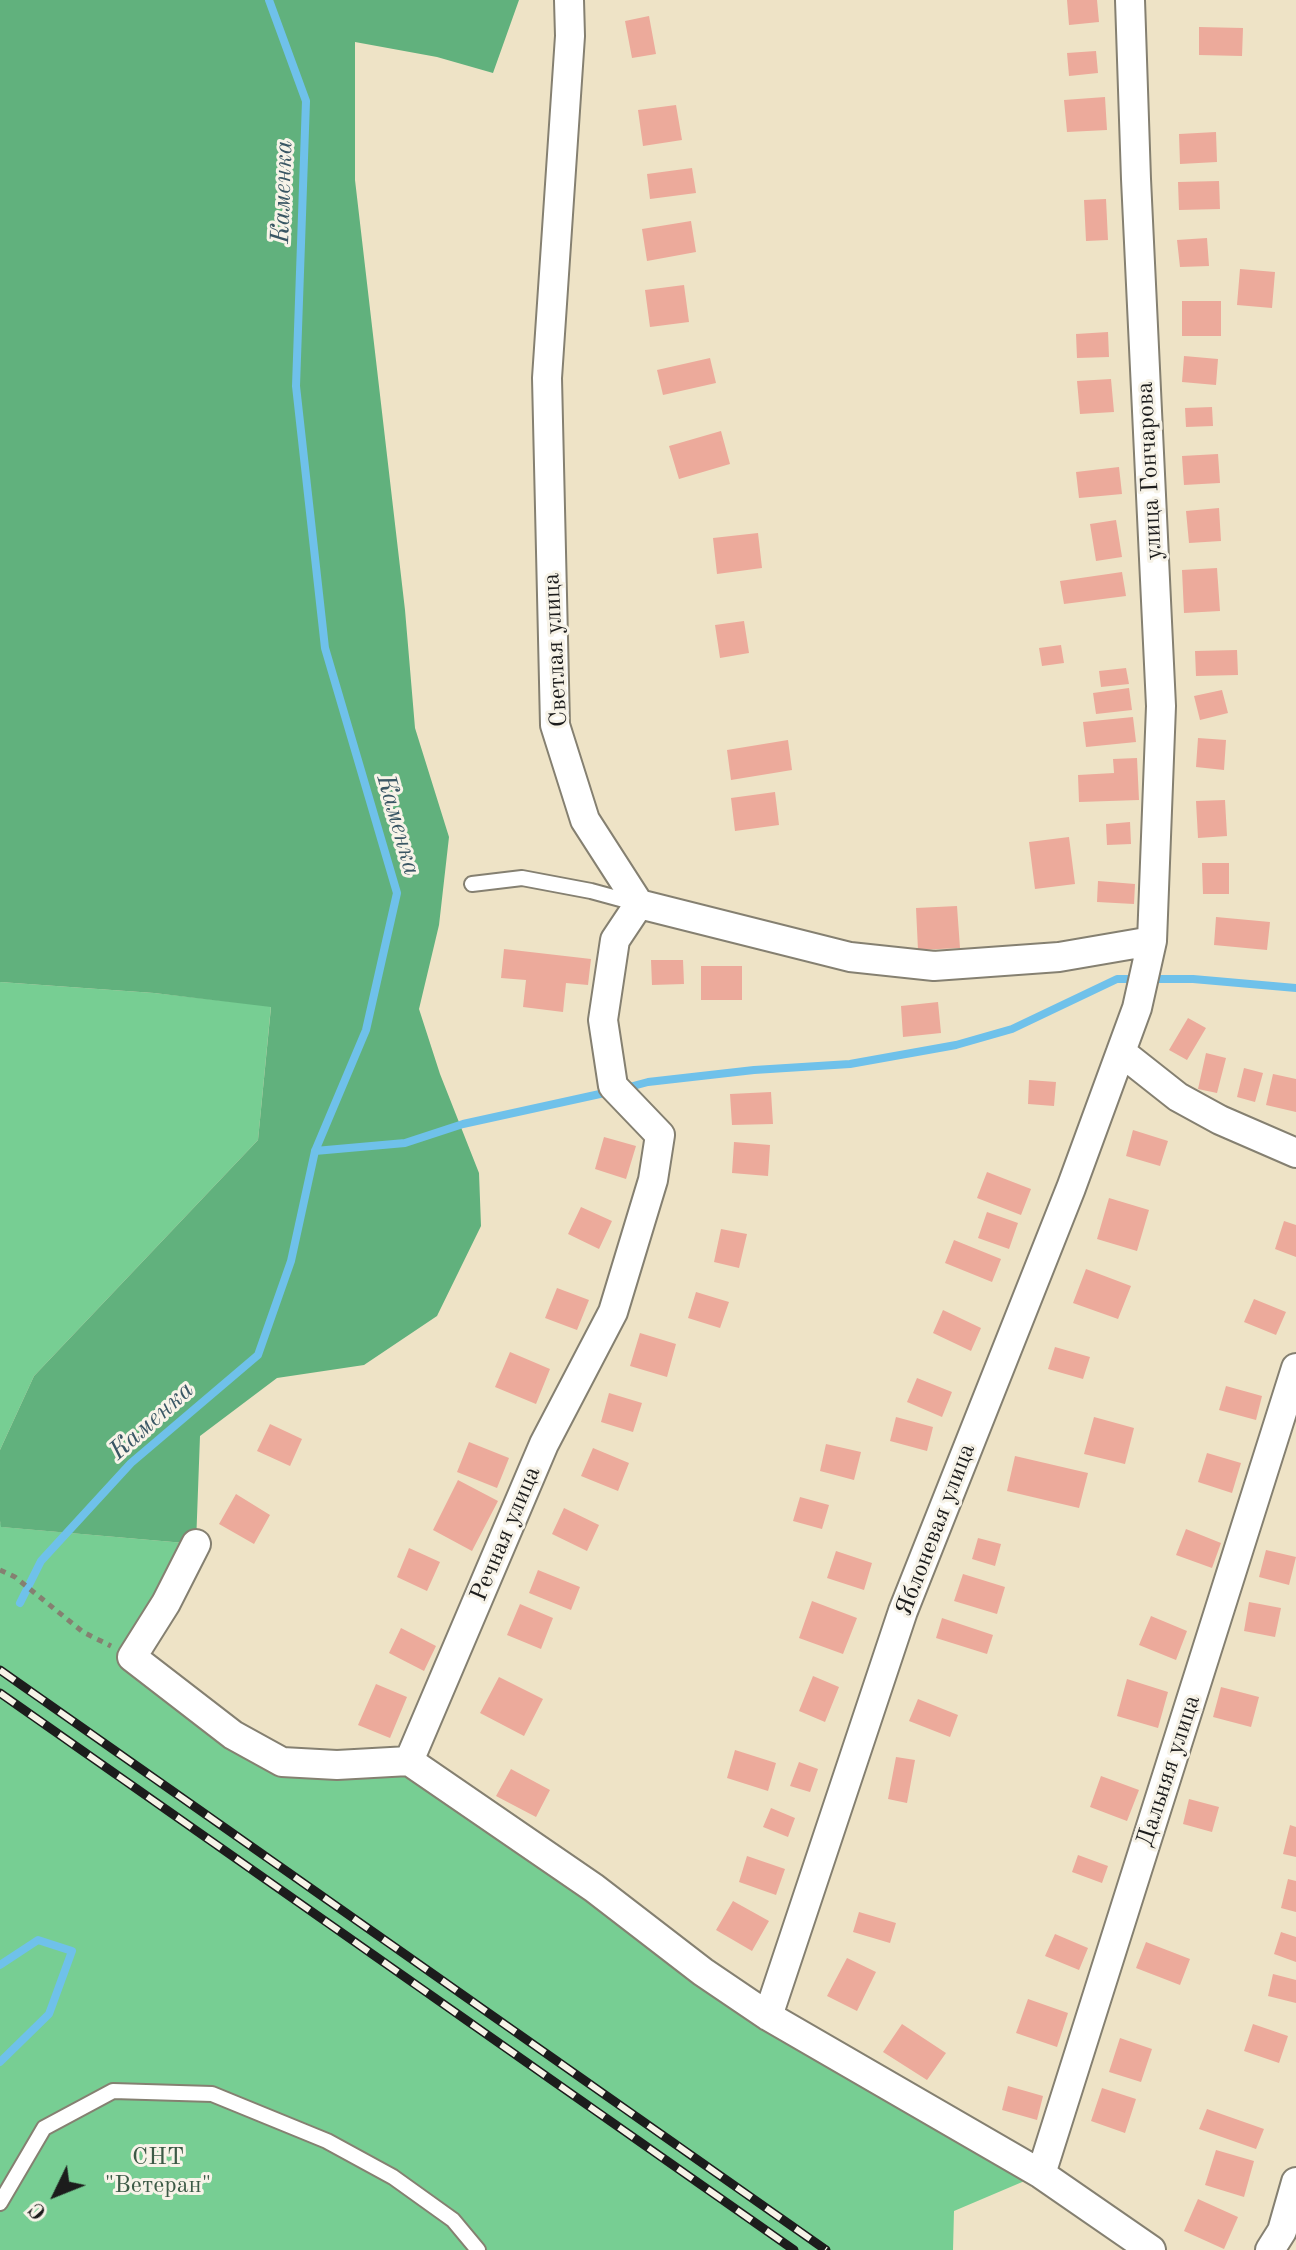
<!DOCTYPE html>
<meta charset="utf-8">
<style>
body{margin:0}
#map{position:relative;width:1296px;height:2250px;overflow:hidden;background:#eee3c6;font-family:"Old Standard TT",serif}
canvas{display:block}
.north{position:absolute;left:16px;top:2154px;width:80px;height:80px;-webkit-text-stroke:6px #f7f3e8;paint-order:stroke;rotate:227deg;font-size:22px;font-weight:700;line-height:32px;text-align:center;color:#1c1c1c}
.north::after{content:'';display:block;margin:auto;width:28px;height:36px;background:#1c1c1c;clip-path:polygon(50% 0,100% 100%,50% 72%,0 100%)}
</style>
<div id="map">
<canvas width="1296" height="2250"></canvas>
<div class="north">С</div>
</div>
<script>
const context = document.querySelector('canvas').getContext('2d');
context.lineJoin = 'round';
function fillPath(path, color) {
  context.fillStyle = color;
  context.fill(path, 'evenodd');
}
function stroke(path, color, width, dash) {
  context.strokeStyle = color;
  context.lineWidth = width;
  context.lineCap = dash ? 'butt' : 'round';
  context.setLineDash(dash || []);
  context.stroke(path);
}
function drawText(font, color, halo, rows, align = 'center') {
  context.font = font + ' "Old Standard TT",serif';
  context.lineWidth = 6;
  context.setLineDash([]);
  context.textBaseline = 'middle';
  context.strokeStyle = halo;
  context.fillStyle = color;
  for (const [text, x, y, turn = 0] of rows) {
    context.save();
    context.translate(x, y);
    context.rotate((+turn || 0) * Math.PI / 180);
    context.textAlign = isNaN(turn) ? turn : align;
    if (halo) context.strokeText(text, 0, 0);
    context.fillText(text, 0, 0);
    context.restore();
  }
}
fillPath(new Path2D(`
 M0,982L154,993L271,1006L258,1140L34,1376L0,1450Z
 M0,1521L2,1527L196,1544L132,1657L282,1762L409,1761L594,1888L1041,2174L954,2211L953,2250H0Z`), '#77ce93');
fillPath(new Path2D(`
 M0,0H519L493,73L437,57L355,42V180L405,610L415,728L449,837L439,925L419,1009L440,1074L479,1173L481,1226L437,1316L364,1365L277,1378L200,1436L196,1544L1,1527L0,1521V1450L34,1376L258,1140L271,1007L154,993L0,982Z`), '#61b17d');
stroke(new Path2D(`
 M622,1089L648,1082L754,1070L850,1064L956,1045L1012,1029L1117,979H1193L1296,988
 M315,1151L405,1143L463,1124L609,1092
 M20,1603L41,1561L131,1463L258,1355L291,1261L315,1151L366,1030L397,893L325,648L296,386L306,101L269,0
 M0,1965L38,1940L72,1951L49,2014L0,2062`), '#6fc1ea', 8);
fillPath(new Path2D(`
 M1067,0H1097L1099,22L1069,25Z
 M649,16L656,54L632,58L625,21Z
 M1199,27L1243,28L1242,56L1199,55Z
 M1096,51L1098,73L1069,76L1067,53Z
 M1105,97L1107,130L1067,132L1064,100Z
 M676,105L682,140L643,146L638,110Z
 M1216,132L1217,162L1180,164L1179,134Z
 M692,168L696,193L650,199L647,174Z
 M1219,181L1220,209L1179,210L1178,182Z
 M1106,199L1108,240L1086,241L1084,200Z
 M691,221L696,252L647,261L642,229Z
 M1207,238L1209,266L1180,267L1177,240Z
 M1240,269L1275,272L1272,308L1237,305Z
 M684,285L689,322L650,327L645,290Z
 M1182,301H1221V336H1182Z
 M1108,332L1109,357L1077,358L1076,334Z
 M1184,356L1218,359L1216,385L1182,382Z
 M710,358L716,383L663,395L657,370Z
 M1111,379L1114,412L1080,414L1077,381Z
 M1212,407L1213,426L1186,427L1185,408Z
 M721,431L730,464L679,479L669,446Z
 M1218,454L1220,483L1184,485L1182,456Z
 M1119,467L1122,494L1079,498L1076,472Z
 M1219,508L1221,541L1189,543L1186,511Z
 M1116,520L1122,557L1096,561L1090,524Z
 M758,533L762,568L717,574L713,538Z
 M1217,568L1220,611L1184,613L1182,570Z
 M1122,572L1126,596L1064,604L1060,581Z
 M744,621L749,653L720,658L715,625Z
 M1061,645L1064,663L1042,666L1039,648Z
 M1237,650L1238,675L1196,676L1195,651Z
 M1126,668L1129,684L1101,687L1099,671Z
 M1129,688L1132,710L1096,714L1093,693Z
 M1222,690L1228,713L1200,720L1194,696Z
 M1133,717L1136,742L1086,747L1083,722Z
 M1198,738L1226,740L1224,770L1196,767Z
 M788,740L792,770L731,780L727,750Z
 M1137,758L1139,800L1079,802L1078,775L1114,773L1113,759Z
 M775,792L779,825L735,831L731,798Z
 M1225,800L1227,836L1198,838L1196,801Z
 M1130,822L1131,844L1107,845L1106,824Z
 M1069,837L1075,884L1035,889L1029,842Z
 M1202,863H1229V894H1203Z
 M1098,881L1135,884L1134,904L1097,902Z
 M957,906L960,948L918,950L916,908Z
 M1216,917L1270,922L1267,950L1214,945Z
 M504,949L591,959L588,985L566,983L563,1012L523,1007L526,980L501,978Z
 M651,960H683L684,984L652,985Z
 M701,966H742V1000H701Z
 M938,1002L941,1033L903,1037L901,1006Z
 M1188,1018L1206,1028L1187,1060L1169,1050Z
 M1206,1053L1226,1058L1217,1093L1198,1089Z
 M1244,1068L1263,1073L1255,1102L1237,1097Z
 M1273,1074L1296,1079V1112L1266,1105Z
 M1029,1080L1056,1082L1054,1106L1028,1104Z
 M771,1092L773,1124L732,1125L730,1094Z
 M1133,1130L1168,1141L1160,1166L1126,1156Z
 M604,1137L636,1146L626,1179L595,1169Z
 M734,1142L770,1145L768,1176L732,1173Z
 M987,1172L1031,1189L1021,1215L977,1198Z
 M1109,1198L1149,1210L1137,1251L1097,1239Z
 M581,1207L612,1221L599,1249L568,1234Z
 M987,1212L1018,1223L1009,1249L978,1238Z
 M1284,1221L1296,1225V1257L1275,1249Z
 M721,1229L747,1234L739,1268L714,1262Z
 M954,1240L1001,1259L992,1282L945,1263Z
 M1086,1269L1131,1286L1118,1319L1073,1303Z
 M557,1288L589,1300L577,1330L545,1318Z
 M696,1292L729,1302L720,1328L688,1318Z
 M1254,1299L1286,1312L1276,1335L1244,1322Z
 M943,1310L981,1328L971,1351L933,1333Z
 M640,1333L676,1344L667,1377L630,1366Z
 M1055,1347L1090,1357L1083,1379L1048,1369Z
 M510,1352L550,1369L536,1404L495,1387Z
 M917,1378L952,1392L942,1417L907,1402Z
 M1226,1386L1262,1396L1256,1420L1219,1410Z
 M609,1393L642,1403L633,1432L601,1422Z
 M896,1417L933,1427L927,1451L890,1441Z
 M1094,1417L1134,1428L1125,1464L1084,1454Z
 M270,1424L302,1439L290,1466L257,1451Z
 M469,1442L509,1458L497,1488L457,1472Z
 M826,1444L861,1452L854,1480L820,1471Z
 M593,1448L629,1463L618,1491L581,1476Z
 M1207,1453L1241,1463L1232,1493L1198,1482Z
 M1015,1456L1088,1473L1079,1508L1007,1491Z
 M458,1480L498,1501L472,1551L433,1530Z
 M236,1494L270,1515L254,1544L219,1524Z
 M800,1497L829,1505L822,1529L793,1521Z
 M564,1508L599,1525L587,1551L552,1534Z
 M1186,1529L1221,1543L1212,1568L1176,1555Z
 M978,1538L1001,1544L995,1566L972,1559Z
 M409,1548L440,1562L427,1591L397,1577Z
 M1266,1550L1296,1557L1289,1585L1259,1577Z
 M836,1551L872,1563L864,1590L827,1578Z
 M538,1570L580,1587L571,1610L529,1593Z
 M963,1574L1005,1587L997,1614L954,1601Z
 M812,1601L857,1618L843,1654L799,1638Z
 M1249,1602L1281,1608L1275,1637L1244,1631Z
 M520,1604L553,1618L541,1649L507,1635Z
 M1151,1616L1187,1631L1176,1660L1139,1645Z
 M942,1618L993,1635L987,1654L936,1638Z
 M401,1628L436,1646L424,1671L389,1653Z
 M813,1676L839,1687L825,1722L799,1711Z
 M499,1677L543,1699L524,1736L480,1713Z
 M1127,1679L1168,1692L1158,1728L1117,1716Z
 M376,1684L407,1697L390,1738L358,1725Z
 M1221,1687L1259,1697L1251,1727L1213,1717Z
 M918,1699L958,1715L950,1737L909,1721Z
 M735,1750L776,1763L768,1791L727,1778Z
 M896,1757L915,1760L907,1803L888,1799Z
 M799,1762L818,1769L810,1792L790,1786Z
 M511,1769L550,1790L536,1817L496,1796Z
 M1101,1776L1139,1790L1127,1821L1090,1807Z
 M1189,1799L1219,1807L1212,1832L1183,1824Z
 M771,1808L795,1818L788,1837L763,1827Z
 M1290,1825L1296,1827V1857L1283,1854Z
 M1078,1855L1108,1866L1102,1883L1072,1872Z
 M747,1856L785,1869L776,1895L739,1882Z
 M1288,1879L1296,1881V1912L1281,1908Z
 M733,1901L769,1921L752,1951L716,1930Z
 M859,1912L896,1923L890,1943L853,1932Z
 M1281,1932L1296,1937V1962L1274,1954Z
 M1055,1934L1088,1948L1079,1970L1045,1956Z
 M1146,1942L1190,1959L1180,1985L1136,1968Z
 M847,1958L876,1972L857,2011L827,1996Z
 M1273,1974L1296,1980V2003L1268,1996Z
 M1028,1999L1068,2013L1057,2047L1016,2033Z
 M902,2024L946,2053L927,2080L883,2052Z
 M1253,2024L1288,2036L1279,2063L1244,2051Z
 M1120,2038L1152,2049L1141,2082L1109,2072Z
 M1008,2086L1043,2096L1037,2120L1002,2110Z
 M1102,2088L1136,2099L1125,2133L1091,2121Z
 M1207,2109L1264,2129L1256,2149L1199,2129Z
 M1216,2150L1254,2161L1244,2197L1205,2185Z
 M1198,2199L1238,2217L1224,2249L1184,2231Z`), '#ecaa9b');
const service = new Path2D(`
 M472,884L522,878L591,891L635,903
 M0,2203L44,2128L113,2091L212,2094L327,2141L393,2177L453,2220L478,2250`);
const minor = new Path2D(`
 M569,0L570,36L547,378L555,725L585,820L639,904L850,957L934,966L1059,957L1152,941
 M1121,1052L1178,1097L1220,1120L1296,1153
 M196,1544L166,1603L132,1657L233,1735L282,1762L337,1765L409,1761
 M409,1761L544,1444L613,1312L653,1180L660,1135L613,1086L603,1020L615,940L639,904
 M409,1761L594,1888L703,1972L768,2016L1041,2174L1151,2250
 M768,2016L903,1611L1071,1188L1137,1008L1152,941L1161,706L1136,179L1130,0
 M1041,2174L1296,1368
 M1270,2250L1282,2231L1296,2182`);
stroke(service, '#858071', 18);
stroke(minor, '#858071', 32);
stroke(new Path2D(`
 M0,1570L15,1577L83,1632L111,1646`), '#858071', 5, [6, 6]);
stroke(service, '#fff', 14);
stroke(minor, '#fff', 28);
const rail = new Path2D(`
 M0,1670L826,2250
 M0,1693L794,2250`);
stroke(rail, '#1c1c1c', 9);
stroke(rail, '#f7f3e8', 6, [18]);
drawText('24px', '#1c1c1c', '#f7f3e8', [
 ["улица Гончарова",1150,471,-93],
 ["Светлая улица",556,650,-93],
 ["Яблоневая улица",936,1530,-69],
 ["Речная улица",506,1534,-67],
 ["Дальняя улица",1169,1771,-72]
]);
drawText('24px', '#3c5a46', '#f7f3e8', [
 ["СНТ",158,2158],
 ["\"Ветеран\"",158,2186]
]);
drawText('italic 26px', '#395664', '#f7f3e8', [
 ["Каменка",283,192,-88],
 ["Каменка",398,825,74],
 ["Каменка",152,1421,-42]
]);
</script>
